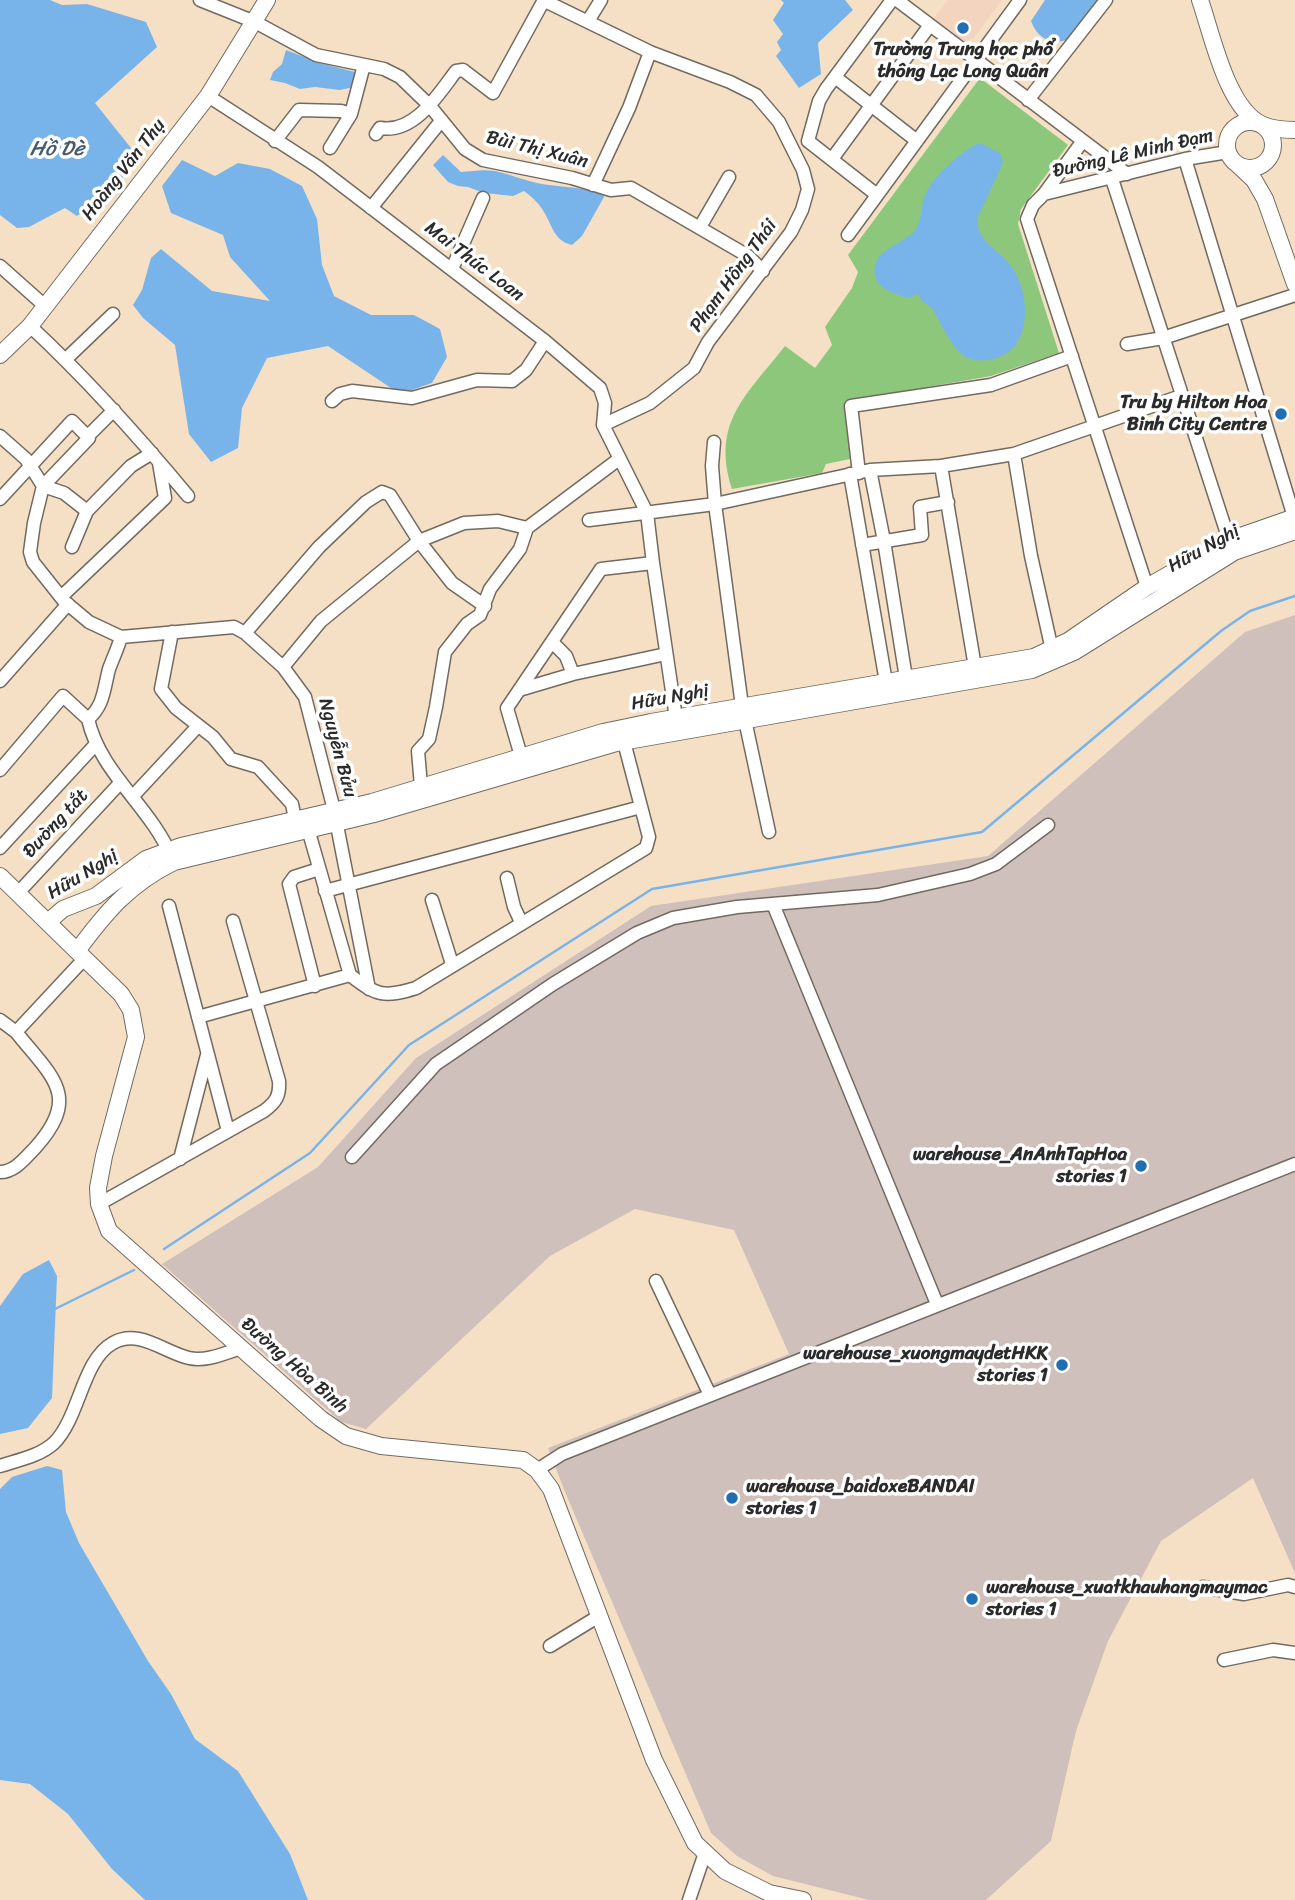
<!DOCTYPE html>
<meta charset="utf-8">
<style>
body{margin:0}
canvas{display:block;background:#f5e0c5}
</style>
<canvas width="1295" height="1900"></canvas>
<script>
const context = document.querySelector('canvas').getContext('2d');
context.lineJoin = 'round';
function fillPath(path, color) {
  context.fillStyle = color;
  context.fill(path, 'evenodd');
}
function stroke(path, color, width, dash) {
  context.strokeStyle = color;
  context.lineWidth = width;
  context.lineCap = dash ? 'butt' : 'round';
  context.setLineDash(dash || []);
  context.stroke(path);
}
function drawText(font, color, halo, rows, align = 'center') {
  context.font = font + ' Sriracha,sans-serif';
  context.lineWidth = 7;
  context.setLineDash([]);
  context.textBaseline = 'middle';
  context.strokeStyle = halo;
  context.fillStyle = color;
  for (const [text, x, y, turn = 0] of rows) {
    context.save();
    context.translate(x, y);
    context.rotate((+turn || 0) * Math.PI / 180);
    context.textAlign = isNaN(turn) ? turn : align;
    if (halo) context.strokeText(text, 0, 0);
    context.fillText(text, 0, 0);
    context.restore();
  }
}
fillPath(new Path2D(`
 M948,0H1002L974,38L963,42L933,19Z`), '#f3d4bf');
fillPath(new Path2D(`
 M1295,615V1573L1253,1478L1161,1541L1108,1641L1076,1731L1051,1841L986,1900H869L773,1876L737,1856L711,1833L565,1492L548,1448L789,1354L734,1230L635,1209L550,1256L366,1429L341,1422L162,1264L318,1167L416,1058L651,906L988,856L1245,632Z`), '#cfc0bb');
fillPath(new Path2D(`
 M980,78L1068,145L1021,209L1018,224L1059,353L991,376L847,401L850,459L826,464L822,473L732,489C711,422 746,396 785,346L815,368L832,345L825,327L852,288L858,272L848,255Z`), '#8cc77c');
fillPath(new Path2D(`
 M0,0H50L62,5L87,4L146,22L157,47L95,103L135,153L119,184L77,216L65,208L29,227L17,228L0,215Z
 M781,0H845L853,10L818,43L821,74L799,88L776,56L781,50L777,42L783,34L773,20L784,3Z
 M1045,0H1099L1069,39C1051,46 1037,38 1031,21Z
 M286,50L320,63L355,72L359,76L354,87L340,90L315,87L300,89L285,83L270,80L273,72L282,64Z
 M980,143L1000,153L1003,163L977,219C979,246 998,247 1011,266C1027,287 1031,327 1014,347C1004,358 988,362 974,360C953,357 942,322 931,307L923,302L918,294L908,298C896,294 877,289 875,275C870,246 909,246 918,225C922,215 921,203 926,193C934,176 963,149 980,143Z
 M443,155L461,172C472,171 484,169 495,171C513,175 530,183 549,185C567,187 584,188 603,194L604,197L582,236L572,245C554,241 552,225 544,212C539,203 532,197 524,191L513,196L484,193L468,187L458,186L448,182L433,165Z
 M182,160L215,176L238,163L270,169L302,186L317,219L322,265L334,296L371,315H414L440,329L447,357L432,383L400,394L328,346L267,358L242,408L238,448L211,462L189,434L175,345L143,318L133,305L142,290L151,258L161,249L212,291L270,301L230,257L223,235L171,213L162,186Z
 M49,1260L57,1276L52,1398L28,1428L0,1434V1306L23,1274Z
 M47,1466L62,1470L66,1512L79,1543L148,1661L171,1694L195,1739L238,1771L290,1854L308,1900H145L112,1869L68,1814L30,1784L0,1780V1489L12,1477Z`), '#78b4ea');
stroke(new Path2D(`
 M164,1249L310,1153L409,1045L652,889L982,832L1221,631L1250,611L1295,596
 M55,1309L134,1270`), '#78b4ea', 2.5);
const minor = new Path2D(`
 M200,0L255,22L316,55L384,69L400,77L430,106L465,149L483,160L572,178L611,190L631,188L748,256L763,271
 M543,0L650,52L730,82L756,95L779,122L803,170L808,189L802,210L791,232L708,342L694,368L650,403L603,425
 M897,0L1127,174
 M588,21L601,0
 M835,77L917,141
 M208,96L318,167L545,341L600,388L605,403L603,425L647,513L653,563
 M1028,100L1106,0
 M376,134L380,128C414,134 438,95 456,71L463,70L493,93L544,0
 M275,141L299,110L341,111L351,114L364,65
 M808,141L819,101L826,89L892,0
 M808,141L877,195
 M330,148L351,114
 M832,159L930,25
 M1185,159L1294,517
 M1112,179L1229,540
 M593,185L629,108L650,52
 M1044,194L1082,142
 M371,208L441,121
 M700,227L729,177
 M848,235L1020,0
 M0,266L45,306
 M452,269L483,198
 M30,326C87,379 138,436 188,496
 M1127,344L1163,338L1295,295
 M66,359L113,314
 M332,401L340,394L352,391L412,398L477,380L512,381L526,370L545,341
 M0,436L26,459L43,486L34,523L30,552L33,562L64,601L89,622L121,637L234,627L245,633L283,667L305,697L334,810L369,989
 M88,436L114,410
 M714,442L712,466L715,504L742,706L769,832
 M1014,454L1031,556L1052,650
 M941,466L975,667
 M859,473L851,406L991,385L1072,356
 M850,474L886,682L896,693L906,678L884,541L870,470
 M0,499L72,421L89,438L43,486L64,493L87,511L72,547
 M87,511L131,466L152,453
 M589,520L715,504L870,470L941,466L1014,454L1181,396
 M862,545L922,535L920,507L948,502
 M1147,587L1027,219L1033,205L1044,194L1185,159L1228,152
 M61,597L165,498L159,463
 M172,632L161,689L176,708L213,737L231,759L258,767L292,804L295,819
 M245,633L319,547L366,502L382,492L390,495L419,541L452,583L485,606
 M121,637C118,648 113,658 109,669C104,688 104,706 88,719C100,773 150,806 171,856
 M552,642L566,656L573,674
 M283,667L321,621L419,541L464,523L498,521L527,528L619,459
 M0,681L68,604
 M519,690L573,674L666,654
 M521,756L507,708L601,569L653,563L676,718
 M0,770L63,696L88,719
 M421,786L418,751L429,739L436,707L445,652L467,624L480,615L490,589L520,549L527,528
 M133,796L198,726
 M308,829L350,975
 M0,848L96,744
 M507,878L514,907L521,922
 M325,891L641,807
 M18,893L121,782
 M432,900L452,964
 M773,904L937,1304
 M169,906L228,1131
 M315,986L289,884L294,877L319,869
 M198,1017L350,975C377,996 384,998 416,988L646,848L649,837L624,742
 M0,1020L16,1032L85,958
 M352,1157L436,1064L553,984L637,933L673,918L737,907L878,895L970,874L996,864L1048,825
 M180,1159L207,1055
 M0,1172C15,1172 25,1158 35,1148C82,1096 52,1077 16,1032
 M99,1204L264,1111C276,1102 280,1096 279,1081L233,921
 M656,1281L710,1395
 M0,1466C18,1460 40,1456 54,1443C80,1417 82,1360 113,1343C139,1328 165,1353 189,1358C206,1362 225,1353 241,1348
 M537,1470L562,1454L1295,1164
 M1203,1587L1244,1594L1288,1585L1295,1587
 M550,1646L599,1616
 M1224,1660L1273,1650L1295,1653
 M689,1900L705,1853`);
const major = new Path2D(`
 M1200,0C1212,34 1227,110 1263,125C1273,129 1284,130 1295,130
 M1227 145a23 23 0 1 1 46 0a23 23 0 1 1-46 0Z
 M1238,165L1254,180L1265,199L1295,284
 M0,355L30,326L208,96L267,0
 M0,876L121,994L131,1010L136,1037L104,1156L98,1188L99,1204L109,1231L321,1419L346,1436L381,1446L523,1460L537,1470L551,1489L654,1760L695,1843L725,1871L769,1893L803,1900
 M48,922L63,909L96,896L146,859L181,846L372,802L603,732L651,722L1034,657L1068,641L1147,587L1229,540L1295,517
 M77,951C106,912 129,884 174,862L374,814L616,743L1032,670L1074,652L1234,552L1295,531`);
stroke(minor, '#726a61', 15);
stroke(major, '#726a61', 18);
stroke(minor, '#fff', 12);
stroke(major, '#fff', 16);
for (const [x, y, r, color] of [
 [963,28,7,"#1f6fb2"],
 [1281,414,7,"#1f6fb2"],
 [1141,1166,7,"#1f6fb2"],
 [1062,1365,7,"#1f6fb2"],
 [732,1498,7,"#1f6fb2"],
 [972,1599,7,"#1f6fb2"]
]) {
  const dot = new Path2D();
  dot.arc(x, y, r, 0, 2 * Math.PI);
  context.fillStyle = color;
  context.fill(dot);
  stroke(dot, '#fff', 2.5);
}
drawText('bold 19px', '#2b2b2b', '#fff', [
 ["Trường Trung học phổ",963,50,"center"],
 ["thông Lạc Long Quân",963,72,"center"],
 ["Tru by Hilton Hoa",1267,403],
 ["Binh City Centre",1267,425],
 ["warehouse_AnAnhTapHoa",1127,1155],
 ["stories 1",1127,1177],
 ["warehouse_xuongmaydetHKK",1048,1354],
 ["stories 1",1048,1376],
 ["warehouse_baidoxeBANDAI",746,1487,"left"],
 ["stories 1",746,1509,"left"],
 ["warehouse_xuatkhauhangmaymac",986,1588,"left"],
 ["stories 1",986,1610,"left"]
], 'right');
drawText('19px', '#2b2b2b', '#fff', [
 ["Bùi Thị Xuân",537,150,14],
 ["Đường Lê Minh Đạm",1133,154,-13],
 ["Hoàng Văn Thụ",124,170,-52],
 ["Mai Thúc Loan",474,262,37],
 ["Phạm Hồng Thái",734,276,-54],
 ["Hữu Nghị",1204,549,-29],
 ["Hữu Nghị",670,698,-10],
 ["Nguyễn Bửu",337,748,75],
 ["Đường tắt",56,824,-47],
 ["Hữu Nghị",83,875,-31],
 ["Đường Hòa Bình",294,1366,41]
]);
drawText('italic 21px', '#465b6e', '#fff', [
 ["Hồ Dè",57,150]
]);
</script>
